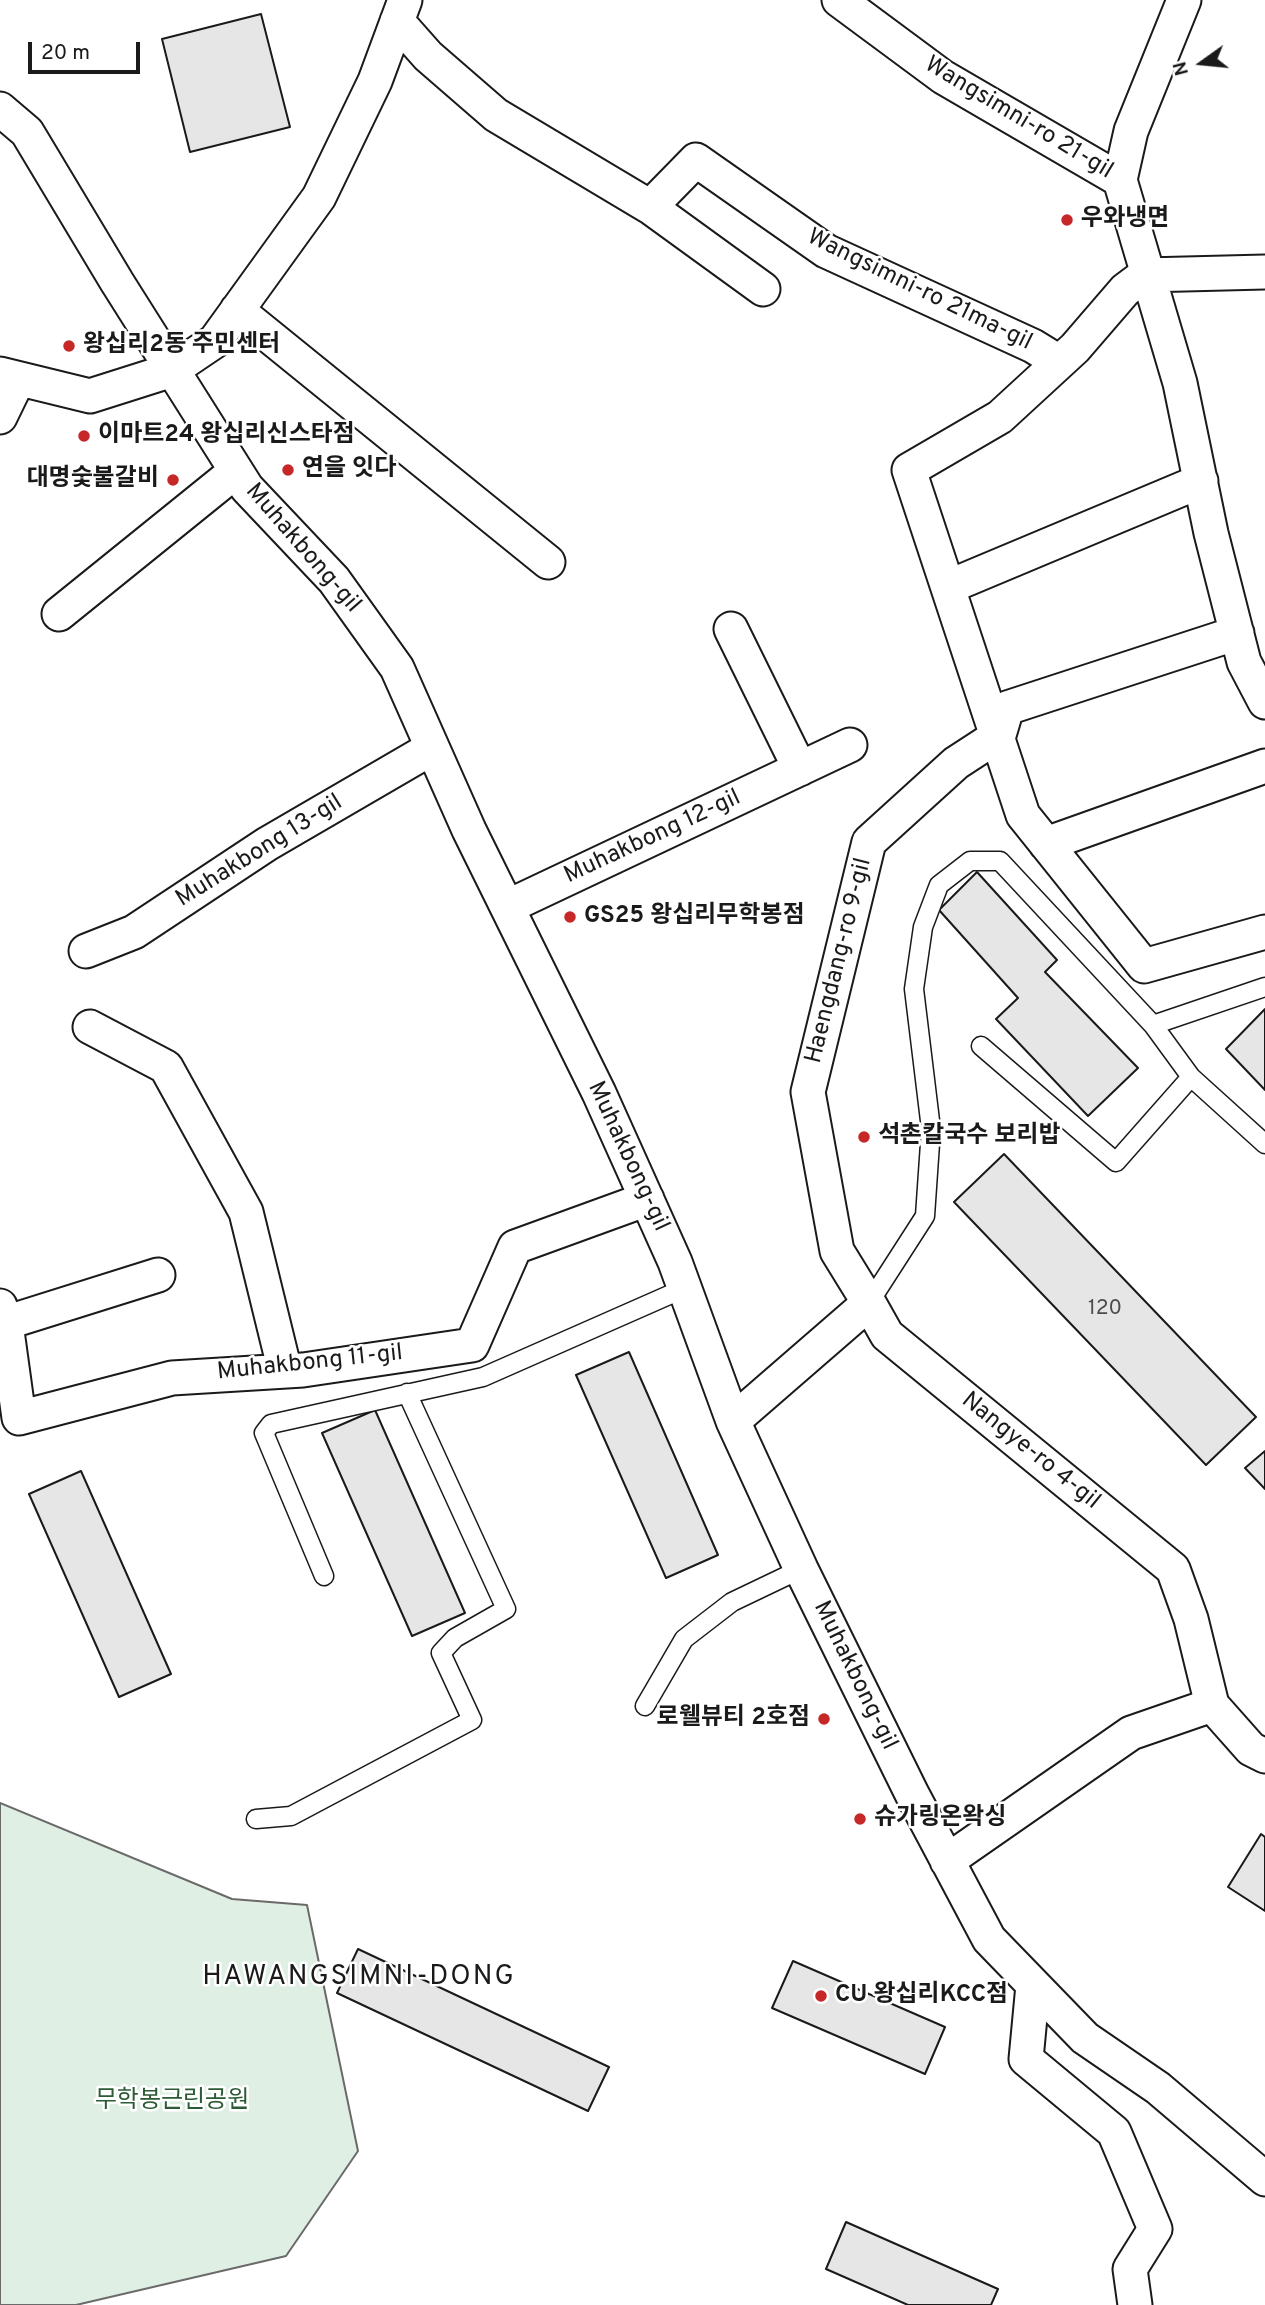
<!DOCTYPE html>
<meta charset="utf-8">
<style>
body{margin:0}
#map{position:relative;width:1265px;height:2305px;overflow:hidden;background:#fff;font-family:Overpass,sans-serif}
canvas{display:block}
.north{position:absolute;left:1167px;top:28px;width:70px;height:70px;-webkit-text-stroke:5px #fff;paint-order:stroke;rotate:255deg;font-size:19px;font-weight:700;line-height:28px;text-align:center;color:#1a1a1a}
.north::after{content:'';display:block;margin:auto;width:24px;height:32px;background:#1a1a1a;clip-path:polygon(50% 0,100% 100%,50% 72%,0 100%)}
.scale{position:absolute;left:28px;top:42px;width:112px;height:32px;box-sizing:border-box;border:4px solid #1a1a1a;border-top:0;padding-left:9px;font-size:21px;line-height:24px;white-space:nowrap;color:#1a1a1a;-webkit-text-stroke:5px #fff;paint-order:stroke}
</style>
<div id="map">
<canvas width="1265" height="2305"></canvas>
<div class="north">N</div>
<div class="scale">20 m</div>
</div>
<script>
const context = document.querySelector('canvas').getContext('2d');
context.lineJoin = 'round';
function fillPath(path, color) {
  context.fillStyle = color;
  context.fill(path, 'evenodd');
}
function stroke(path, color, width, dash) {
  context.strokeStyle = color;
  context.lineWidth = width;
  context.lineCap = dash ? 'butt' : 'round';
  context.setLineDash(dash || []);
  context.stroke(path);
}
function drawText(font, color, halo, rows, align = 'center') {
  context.font = font + ' Overpass,"Noto Sans KR",sans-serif';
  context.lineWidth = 5;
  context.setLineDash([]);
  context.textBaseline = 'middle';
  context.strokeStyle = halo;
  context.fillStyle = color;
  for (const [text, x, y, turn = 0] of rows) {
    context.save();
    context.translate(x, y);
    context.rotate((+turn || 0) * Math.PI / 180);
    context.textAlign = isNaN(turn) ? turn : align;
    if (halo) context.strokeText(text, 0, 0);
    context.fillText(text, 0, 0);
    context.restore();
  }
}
const green = new Path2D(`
 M0,1803L232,1899L307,1905L358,2151L286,2256L76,2305H0Z`);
fillPath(green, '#e0efe3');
stroke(green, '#6a6a6a', 2);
const building = new Path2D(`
 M261,14L290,127L190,152L162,39Z
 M977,872L1057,960L1045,972L1138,1068L1088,1116L996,1019L1018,998L939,910Z
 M1265,1009V1090L1226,1049Z
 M1004,1154L1256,1417L1206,1465L954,1202Z
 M629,1352L718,1555L666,1578L576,1375Z
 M375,1410L465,1613L412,1636L322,1433Z
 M1265,1451V1489L1245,1468Z
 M81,1471L171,1674L119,1697L29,1494Z
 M1261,1834L1265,1837V1911L1228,1887Z
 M358,1949L609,2067L588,2111L337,1993Z
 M793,1961L945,2027L925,2074L772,2008Z
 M846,2222L998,2289L991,2305H908L826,2269Z`);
fillPath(building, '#e6e6e6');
stroke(building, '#1a1a1a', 2);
const lane = new Path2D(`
 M1265,987L1153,1025L1191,1077L1265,1144
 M981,1046L1116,1162L1191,1077
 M869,1303L925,1216L931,1129L914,989L923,927L939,885L970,861H1000L1153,1025
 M324,1576L264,1433L271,1424L483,1377L685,1288
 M645,1706L684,1639L732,1602L801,1569
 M256,1819L291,1816L472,1720L441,1653L455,1638L506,1609L407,1393`);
const street = new Path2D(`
 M839,0L943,77L1120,180L1180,383L1211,533L1244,662L1265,702
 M397,21L428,56L496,115L650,207L763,289
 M0,109L27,132L117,282L247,488L334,580L397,668L469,830L599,1093L675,1262L733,1421L801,1569L912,1794L989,1939L1085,2038L1158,2088L1265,2179
 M1120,180L1131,131L1184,0
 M650,207L696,160L826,251L1033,346L1059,362
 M1265,272L1145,275L1125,290L1075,348L1000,417L909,470L1023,815L1144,966L1265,932
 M237,310L548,562
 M0,374L90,396L172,370L215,341L319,197L375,81L405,0
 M0,417L18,380
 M948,587L1201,481
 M59,614L236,471
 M731,629L800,769
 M999,735L1007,708L1237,633
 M1046,844L1265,766
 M507,907L850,745
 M86,951L134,932L267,844L432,748
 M90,1027L166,1067L246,1212L285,1371
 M869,1303L837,1251L808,1092L869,842L956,763L999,735
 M0,1306L7,1331L19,1418L172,1378L303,1370L472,1345L515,1247L647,1199
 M5,1323L158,1275
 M733,1421L869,1303L887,1335L1173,1569L1191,1619L1212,1705L1251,1749L1265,1756
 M947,1861L1131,1733L1212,1705
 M1033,1985L1026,2059L1114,2132L1155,2229L1130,2269L1135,2305`);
stroke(lane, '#1a1a1a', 21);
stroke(street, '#1a1a1a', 37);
stroke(lane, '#fff', 18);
stroke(street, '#fff', 33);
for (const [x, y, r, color] of [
 [1067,220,7,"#c62828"],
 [69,346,7,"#c62828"],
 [84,436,7,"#c62828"],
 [288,470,7,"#c62828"],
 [173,480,7,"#c62828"],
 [570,917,7,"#c62828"],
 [864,1137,7,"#c62828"],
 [824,1719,7,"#c62828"],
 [860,1819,7,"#c62828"],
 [821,1996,7,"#c62828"]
]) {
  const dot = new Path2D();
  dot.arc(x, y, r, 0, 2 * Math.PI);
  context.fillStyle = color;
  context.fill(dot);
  stroke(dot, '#fff', 2.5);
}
drawText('21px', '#4d4d4d', null, [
 ["120",1105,1310]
]);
drawText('24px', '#1a1a1a', '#fff', [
 ["Wangsimni-ro 21-gil",1018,119,31],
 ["Wangsimni-ro 21ma-gil",919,291,26],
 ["Muhakbong-gil",302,549,49],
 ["Muhakbong 12-gil",653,838,-25],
 ["Muhakbong 13-gil",260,852,-32],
 ["Haengdang-ro 9-gil",840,961,-76],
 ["Muhakbong-gil",627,1157,65],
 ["Muhakbong 11-gil",310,1364,-6],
 ["Nangye-ro 4-gil",1030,1452,39],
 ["Muhakbong-gil",854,1676,64]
]);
drawText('bold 24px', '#1a1a1a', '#fff', [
 ["우와냉면",1081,220],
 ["왕십리2동 주민센터",83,346],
 ["이마트24 왕십리신스타점",98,436],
 ["연을 잇다",302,470],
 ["대명숯불갈비",159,480,"right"],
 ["GS25 왕십리무학봉점",584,917],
 ["석촌칼국수 보리밥",878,1137],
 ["로웰뷰티 2호점",810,1719,"right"],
 ["슈가링온왁싱",874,1819],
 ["CU 왕십리KCC점",835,1996]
], 'left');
drawText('24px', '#2b5a34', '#fff', [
 ["무학봉근린공원",172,2102]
]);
context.letterSpacing = '2px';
drawText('28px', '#1a1a1a', '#fff', [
 ["HAWANGSIMNI-DONG",359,1978]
]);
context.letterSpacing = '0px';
</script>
